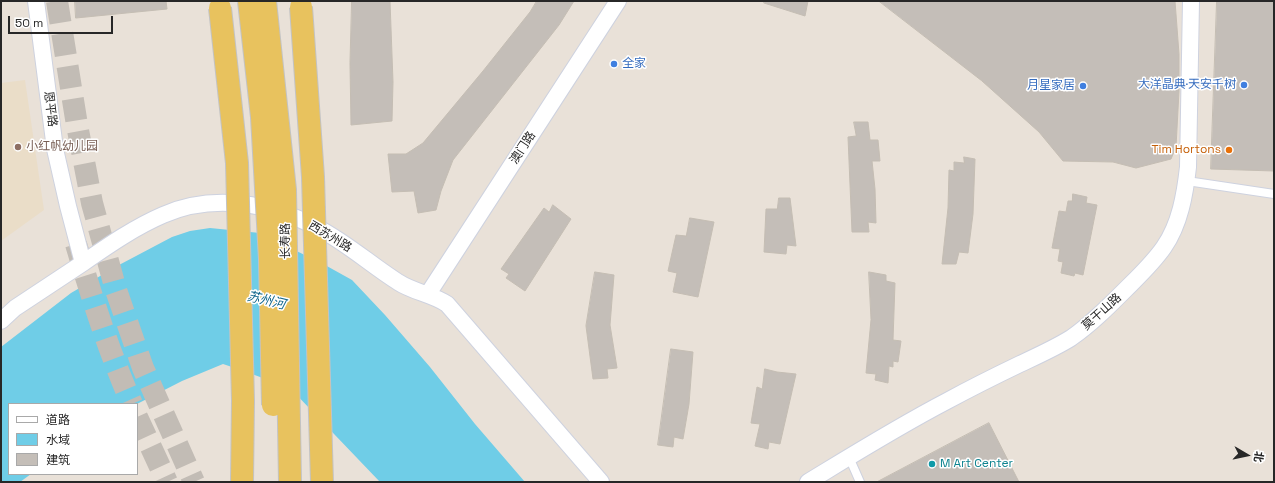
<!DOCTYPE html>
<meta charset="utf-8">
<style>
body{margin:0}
#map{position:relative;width:1275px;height:483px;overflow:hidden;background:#e9e1d8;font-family:"Space Grotesk","Noto Sans SC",sans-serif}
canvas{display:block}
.frame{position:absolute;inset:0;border:2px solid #272727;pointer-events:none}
.legend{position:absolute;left:8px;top:403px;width:130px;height:72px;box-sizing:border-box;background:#fff;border:1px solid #a9a9a9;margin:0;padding:5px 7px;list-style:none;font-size:12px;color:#272727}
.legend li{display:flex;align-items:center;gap:8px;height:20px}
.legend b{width:20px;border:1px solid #a9a9a9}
.north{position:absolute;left:1227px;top:435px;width:40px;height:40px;-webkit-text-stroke:3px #fff;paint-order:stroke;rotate:99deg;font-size:11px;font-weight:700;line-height:16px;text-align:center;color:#272727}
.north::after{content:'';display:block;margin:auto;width:14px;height:18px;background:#272727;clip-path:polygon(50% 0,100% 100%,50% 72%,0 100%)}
.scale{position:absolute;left:8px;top:16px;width:105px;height:18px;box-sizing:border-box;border:2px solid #272727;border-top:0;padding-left:5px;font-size:12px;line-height:14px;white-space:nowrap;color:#272727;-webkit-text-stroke:3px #fff;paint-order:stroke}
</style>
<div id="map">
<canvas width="1275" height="483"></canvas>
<div class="frame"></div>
<ul class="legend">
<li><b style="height:5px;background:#fff"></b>道路</li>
<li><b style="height:11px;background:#6fcde7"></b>水域</li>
<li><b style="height:11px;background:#c4beb8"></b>建筑</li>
</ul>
<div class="north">北</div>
<div class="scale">50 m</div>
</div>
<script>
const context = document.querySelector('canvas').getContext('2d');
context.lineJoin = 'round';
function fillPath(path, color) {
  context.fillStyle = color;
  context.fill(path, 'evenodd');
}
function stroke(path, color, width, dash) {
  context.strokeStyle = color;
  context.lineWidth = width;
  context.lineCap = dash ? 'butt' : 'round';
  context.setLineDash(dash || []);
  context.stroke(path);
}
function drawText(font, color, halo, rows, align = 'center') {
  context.font = font + ' "Space Grotesk","Noto Sans SC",sans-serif';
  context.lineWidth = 3;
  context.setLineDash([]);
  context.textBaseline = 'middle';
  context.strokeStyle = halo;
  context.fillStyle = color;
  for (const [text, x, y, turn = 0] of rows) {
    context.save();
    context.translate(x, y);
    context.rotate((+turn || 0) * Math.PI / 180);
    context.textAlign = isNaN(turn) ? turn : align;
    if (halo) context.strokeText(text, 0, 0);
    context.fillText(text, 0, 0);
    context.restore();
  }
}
fillPath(new Path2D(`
 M25,80L44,210L1,241V83Z`), '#eaddc8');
fillPath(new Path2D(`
 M210,228L260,233L325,265L352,280L385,315L430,367L475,424L525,482H380L290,388L241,370L223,364L182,381L137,404H9V474H31L20,482H1V347L71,293L119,265L172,237L190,231Z`), '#6fcde7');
const building = new Path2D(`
 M75,1H166L167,9L76,18Z
 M352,1H390L393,82L392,121L351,125L350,63Z
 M537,1H574L559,25L453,160L441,191L436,210L418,213L414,191L392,192L388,154H406L423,143L483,71L530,12Z
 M765,1H808L805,16L764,3Z
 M879,1H1175L1179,54V91L1176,147L1171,159L1136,168L1113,162L1063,161L1039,132L982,81Z
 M1217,1H1274V171L1211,169Z
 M854,122H868L870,140H878L880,161H872L875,189L876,223L868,222L869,232H852L848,137L856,136Z
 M964,157L975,159L973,214L968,253L959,252L956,264H942L948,208L949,170L954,171V162L964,163Z
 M1073,194L1087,197L1086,203L1097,205L1083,275L1075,273L1074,276L1061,273L1063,262L1058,261L1060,249L1052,248L1059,211L1066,212L1068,201H1072Z
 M779,198H790L796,246L787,245L786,254L764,252L766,209H777Z
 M553,205L571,219L525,291L506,278L509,274L501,269L544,208L549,212Z
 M690,218L714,222L698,297L673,292L677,273L668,271L676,235L686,236Z
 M595,272L614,275L610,325L617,368L607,369L608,378L593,379L586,326Z
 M869,272L886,275V281L895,283L893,340L901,341L898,362L893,361V367L889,366L888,383L875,380L876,374L866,373L871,320Z
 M671,349L693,352L689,404L683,439L674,437L673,447L658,445Z
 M765,369L777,372L796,374L780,444L769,442L768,449L755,446L760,424L751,423L757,387L762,389Z
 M989,423L1019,482H877Z`);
fillPath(building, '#c4beb8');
stroke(building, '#c4bdb3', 1);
stroke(new Path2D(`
 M57,1L77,125L92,203L116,290L143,368L194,482
 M76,244C92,298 109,352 132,404
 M137,417L167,482`), '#c2bcb5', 22, [22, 11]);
const lane = new Path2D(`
 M1187,181L1274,194
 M849,457L860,482`);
const street = new Path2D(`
 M36,1L55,149L68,206L83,263
 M428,294L618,1
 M1,321L15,308C38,293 60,278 83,263C109,245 135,227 163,215C213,193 271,203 318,228C347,243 371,265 398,282C413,292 432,294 447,304L601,482
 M808,482C854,454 899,426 947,401C971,388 995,376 1020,364C1037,356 1055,348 1071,338C1091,324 1108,307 1125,290C1139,276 1153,263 1164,247C1180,224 1185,194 1188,167L1191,1`);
stroke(lane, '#ced2df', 10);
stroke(street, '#ced2df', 18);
stroke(lane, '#fff', 8);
stroke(street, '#fff', 16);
const primaryBridge = new Path2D(`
 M249,1L262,117L270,259L273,405
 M265,1L285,190L290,482
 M301,7L313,177L322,482
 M220,8L237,163L243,401L242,482`);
stroke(primaryBridge, '#c3c3c3', 24, []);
stroke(primaryBridge, '#e8c25e', 22);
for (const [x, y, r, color] of [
 [614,64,4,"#3f7fe0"],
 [1244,85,4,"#3f7fe0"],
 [1083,86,4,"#3f7fe0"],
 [18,147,4,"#8d6e63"],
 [1229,150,4,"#e8710a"],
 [932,464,4,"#0f9aa8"]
]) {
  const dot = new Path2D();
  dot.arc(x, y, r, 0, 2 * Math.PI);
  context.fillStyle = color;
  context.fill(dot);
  stroke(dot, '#fff', 1.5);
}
drawText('12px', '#366cbe', '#fff', [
 ["全家",622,64,"left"],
 ["大洋晶典·天安千树",1236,85],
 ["月星家居",1075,86]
], 'right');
drawText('12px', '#272727', '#fff', [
 ["恩平路",50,109,83],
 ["澳门路",523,148,-57],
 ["西苏州路",330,237,31],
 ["长寿路",286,241,-91],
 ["莫干山路",1102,312,-42]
]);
drawText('12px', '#785e54', '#fff', [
 ["小红帆幼儿园",26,147]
], 'left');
drawText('12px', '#c56008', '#fff', [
 ["Tim Hortons",1221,150]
], 'right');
drawText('12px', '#0d838f', '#fff', [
 ["M Art Center",940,464]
], 'left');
drawText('italic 13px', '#14698d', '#fff', [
 ["苏州河",266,301,13]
]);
</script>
